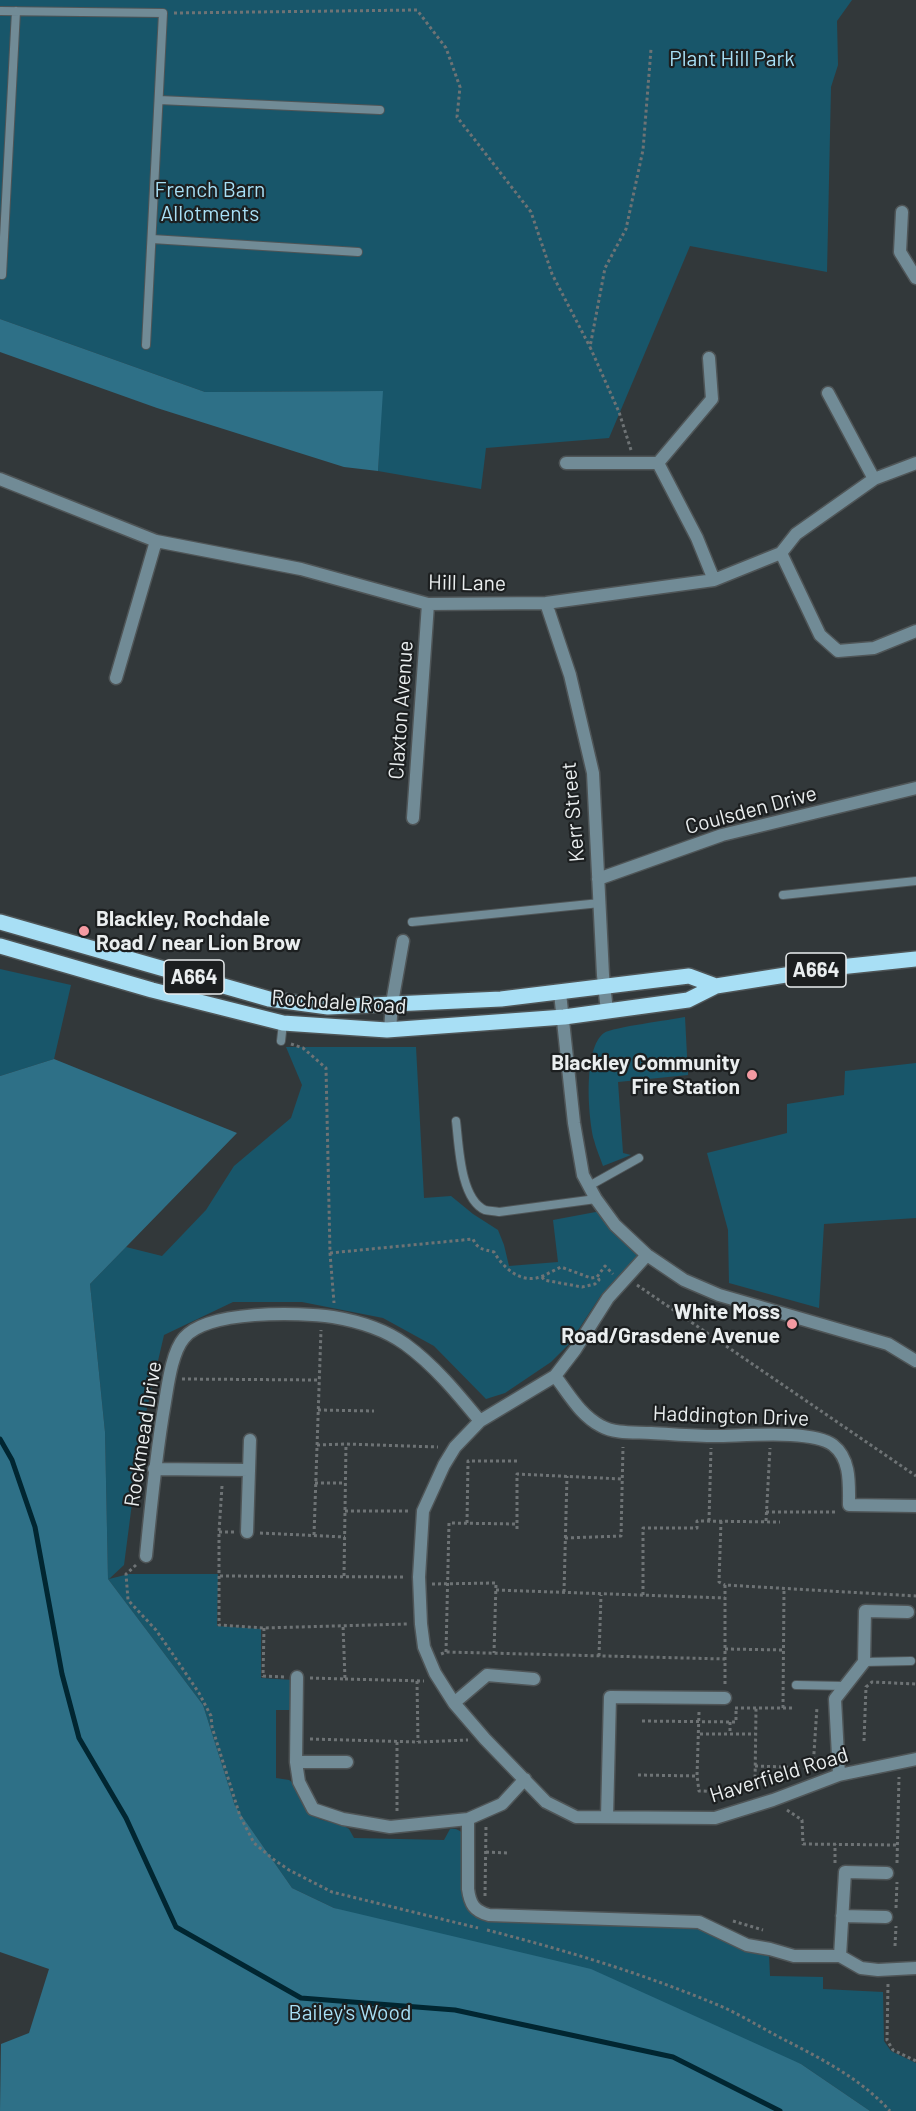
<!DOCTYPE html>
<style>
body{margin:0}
canvas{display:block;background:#32383a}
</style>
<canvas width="916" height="2111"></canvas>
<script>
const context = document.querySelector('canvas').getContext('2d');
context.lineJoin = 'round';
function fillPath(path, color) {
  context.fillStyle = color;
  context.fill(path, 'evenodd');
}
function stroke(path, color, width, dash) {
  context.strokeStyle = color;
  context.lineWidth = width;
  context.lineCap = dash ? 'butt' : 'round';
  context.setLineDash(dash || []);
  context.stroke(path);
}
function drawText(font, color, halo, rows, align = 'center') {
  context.font = font + ' Barlow,sans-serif';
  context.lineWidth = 4.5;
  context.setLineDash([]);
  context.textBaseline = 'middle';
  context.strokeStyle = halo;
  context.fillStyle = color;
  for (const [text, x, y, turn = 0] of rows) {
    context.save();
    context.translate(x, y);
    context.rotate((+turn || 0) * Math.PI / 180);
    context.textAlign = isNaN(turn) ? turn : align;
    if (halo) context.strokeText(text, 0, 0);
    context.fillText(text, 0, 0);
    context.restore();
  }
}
fillPath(new Path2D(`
 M0,0H852L837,21L838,65L831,87L827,272L690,246L609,438L486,448L481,489L378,471L382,391L205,392L0,319Z
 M0,969L71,985L54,1059L0,1076Z
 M685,1017L688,1075L618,1082L623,1153L631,1155L603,1166C600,1157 596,1149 594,1140C588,1117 583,1048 604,1033C613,1027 671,1020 685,1017Z
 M286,1047H416L424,1198L451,1196L473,1214L498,1230L504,1245L509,1266L558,1262L553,1220L601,1211L639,1257L601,1295L569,1344L551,1362L505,1393L486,1399L434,1346L383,1318L302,1302H233L164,1335L141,1434L124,1565L109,1579L129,1574H218L217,1626L261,1629V1678L293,1680L292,1710H276V1778L289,1780L293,1783L303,1805L319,1819L344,1826L349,1829L354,1838L444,1840L450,1829C456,1828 459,1830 464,1834L474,1914L694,1925L744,1950L769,1954L770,1976L823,1977V1989L883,1992L884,2041L891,2051L916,2063V2111H870L801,2064L334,1908L292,1888L235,1806L203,1705L108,1579L105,1432L90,1284L126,1247L162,1256L206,1210L234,1166L291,1118L302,1085Z
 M916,1063V1218L824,1224L819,1308L729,1283L728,1230L707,1153L787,1133V1104L844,1095L845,1071Z`), '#18566a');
fillPath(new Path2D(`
 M0,319L205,392L383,391L378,471L344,467L157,408L0,352Z
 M54,1059L237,1133L90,1284L105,1432L108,1579L203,1705L235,1806L292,1888L334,1908L591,1969L801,2064L870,2111H0L1,2044L29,2033L49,1969L0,1952V1076Z`), '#2e7087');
stroke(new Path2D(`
 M0,1439L12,1460L35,1527L62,1674L79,1738L126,1818L176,1927L301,1998L455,2010L673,2057L780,2111`), '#012631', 5);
const service = new Path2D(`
 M0,11L163,13L146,345
 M159,100L380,110
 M152,239L358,252
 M2,275L16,11
 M783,895L916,881
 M412,922L600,903
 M281,1041L283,1023
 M456,1121C459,1145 460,1199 485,1210C489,1211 495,1211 499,1212L596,1199
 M589,1186L639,1158
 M864,1662L911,1661
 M796,1685L845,1686`);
const minor = new Path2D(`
 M902,212L900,252L916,278
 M709,358L712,399L658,463L697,538L714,580
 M828,393L874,479
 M566,463H658
 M0,479L156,541L301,569L428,604L546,603L714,580L781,553L796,534L874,479L916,463
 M781,553L820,635L838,651L874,648L916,631
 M546,603L570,675L593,773L603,975L607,1011
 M116,678L156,541
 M413,818L428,604
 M598,879L722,835L916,788
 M560,993L574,1123L583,1175L596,1199L615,1225L647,1255L684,1280L719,1295L888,1344L916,1361
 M390,1030L392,1003L403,941
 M647,1255L608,1298L575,1350L555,1376L480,1421L455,1447L444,1465L423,1511L419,1577L421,1624L424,1647L435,1673L454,1703L485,1739L546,1802L576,1817L715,1818L773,1800L839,1775L916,1759
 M555,1376C569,1394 580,1415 601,1426C615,1434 635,1432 651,1433C672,1434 694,1436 715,1436C743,1436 812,1429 833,1445C851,1459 849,1484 849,1505L916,1506
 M154,1469L249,1470
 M247,1532L250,1440
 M146,1556C151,1504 156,1453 165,1402C168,1384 172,1352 184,1338C207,1310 299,1312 333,1317C357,1321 384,1329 405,1344C434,1365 457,1393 480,1421
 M297,1677L296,1762L299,1782L313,1809L343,1819L390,1827L468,1819L502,1804L525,1779
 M454,1703L487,1675L534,1679
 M296,1762H347
 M839,1775L835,1699L864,1662L865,1611L908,1612
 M607,1817L610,1697L725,1698
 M468,1819V1889C470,1904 474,1911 489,1915L699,1922L747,1945L770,1949L794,1956H840L861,1968L878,1970L916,1968
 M842,1916L886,1917
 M840,1956L845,1872L887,1873`);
const primary = new Path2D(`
 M0,922L269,999L328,1007L501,999L689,976L716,986
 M0,946L152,990L283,1023L387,1030L564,1017L688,1000L716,986L830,968L916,959`);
stroke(service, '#4f5557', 10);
stroke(minor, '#4f5557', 15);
stroke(primary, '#4f5557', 18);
stroke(new Path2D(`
 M174,13L417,10L446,48L460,87L457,117L531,212L552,274L590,347
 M631,450L619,412L590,347L605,268L626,229L643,150L651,49
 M291,1044L303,1048L326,1068L330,1253L334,1303
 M330,1253L473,1239C478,1250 483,1249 494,1252C504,1269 522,1285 543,1276C549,1273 555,1270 561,1267L591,1278L597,1277L605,1266L613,1274
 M542,1277L544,1280L582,1287L595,1284L599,1280L598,1277
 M637,1285L916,1476
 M182,1379L319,1380
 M318,1410L374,1411
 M317,1445L346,1444L438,1447
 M315,1483H345
 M222,1486L219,1532V1625L264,1628L408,1624
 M345,1511H409
 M766,1512H837
 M709,1521L711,1448
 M721,1521L719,1582L725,1585
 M766,1521L770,1448
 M467,1523L468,1461H520
 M517,1529V1474L622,1479
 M219,1532H235
 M260,1533L345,1537
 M314,1535L321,1330
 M565,1538L621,1536L623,1447
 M136,1565L126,1574L128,1600L156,1630L172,1653L199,1693L211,1716L212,1727L240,1816L254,1843L273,1859L289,1870L332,1892L478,1928
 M220,1576L405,1577
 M344,1576L346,1444
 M432,1584L496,1583L494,1653
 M496,1590L725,1598
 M564,1592L567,1476
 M643,1595V1528H697V1521L780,1522
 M264,1628L263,1676L285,1677
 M725,1649L784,1650
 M446,1652L449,1523L517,1524
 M441,1654L446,1652L725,1659
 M599,1656L601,1595
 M310,1678L345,1679L343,1625
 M345,1679L424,1681
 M417,1681L418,1742
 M725,1684V1585L916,1596
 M735,1708H793
 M783,1708L784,1588
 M699,1712L697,1776L699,1791C715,1791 742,1796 755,1785L756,1708
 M642,1721L736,1722V1708
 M730,1722V1734
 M700,1734H755
 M310,1739L418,1742L468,1740
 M864,1741L866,1687L872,1682L916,1684
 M397,1742V1812
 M755,1766L813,1768L817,1707
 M638,1775L697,1776
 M787,1810L802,1820L803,1844L897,1845
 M486,1852L507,1853
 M835,1863V1844
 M897,1863L899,1777
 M485,1896L486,1826
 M896,1908L897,1882
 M733,1921L763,1930
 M487,1930C568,1951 648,1975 725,2008C744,2017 762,2028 781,2038C820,2058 860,2078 890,2111
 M895,1946L896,1926
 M888,1984L887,2040L893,2050L916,2061`), '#6e7375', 3, [3, 3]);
stroke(service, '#718b96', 8);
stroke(minor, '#718b96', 12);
stroke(primary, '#a8dff5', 15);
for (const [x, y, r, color] of [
 [84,931,6,"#f49aa2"],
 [752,1075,6,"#f49aa2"],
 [792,1324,6,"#f49aa2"]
]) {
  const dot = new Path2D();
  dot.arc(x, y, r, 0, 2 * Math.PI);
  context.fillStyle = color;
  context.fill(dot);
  stroke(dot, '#1c1f20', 2);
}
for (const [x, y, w] of [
 [816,970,60],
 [194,977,60]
]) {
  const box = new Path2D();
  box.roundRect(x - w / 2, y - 17, w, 34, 4.5);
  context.fillStyle = '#1c1f20';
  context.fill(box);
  stroke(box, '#eaeeef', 1.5);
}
drawText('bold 20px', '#eaeeef', null, [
 ["A664",816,970],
 ["A664",194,977]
]);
drawText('21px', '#a8dff5', '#1c1f20', [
 ["Plant Hill Park",732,59],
 ["French Barn",210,190],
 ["Allotments",210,214],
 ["Bailey's Wood",350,2013]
]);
drawText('21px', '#eaeeef', '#1c1f20', [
 ["Hill Lane",467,583,1],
 ["Claxton Avenue",401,710,-86],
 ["Coulsden Drive",751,810,-15],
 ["Kerr Street",573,812,-95],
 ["Rochdale Road",339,1002,4],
 ["Haddington Drive",731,1416,2],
 ["Rockmead Drive",143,1434,-81],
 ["Haverfield Road",779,1775,-17]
]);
drawText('bold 21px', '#eaeeef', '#1c1f20', [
 ["Blackley, Rochdale",96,919,"left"],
 ["Road / near Lion Brow",96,943,"left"],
 ["Blackley Community",740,1063],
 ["Fire Station",740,1087],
 ["White Moss",780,1312],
 ["Road/Grasdene Avenue",780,1336]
], 'right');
</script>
